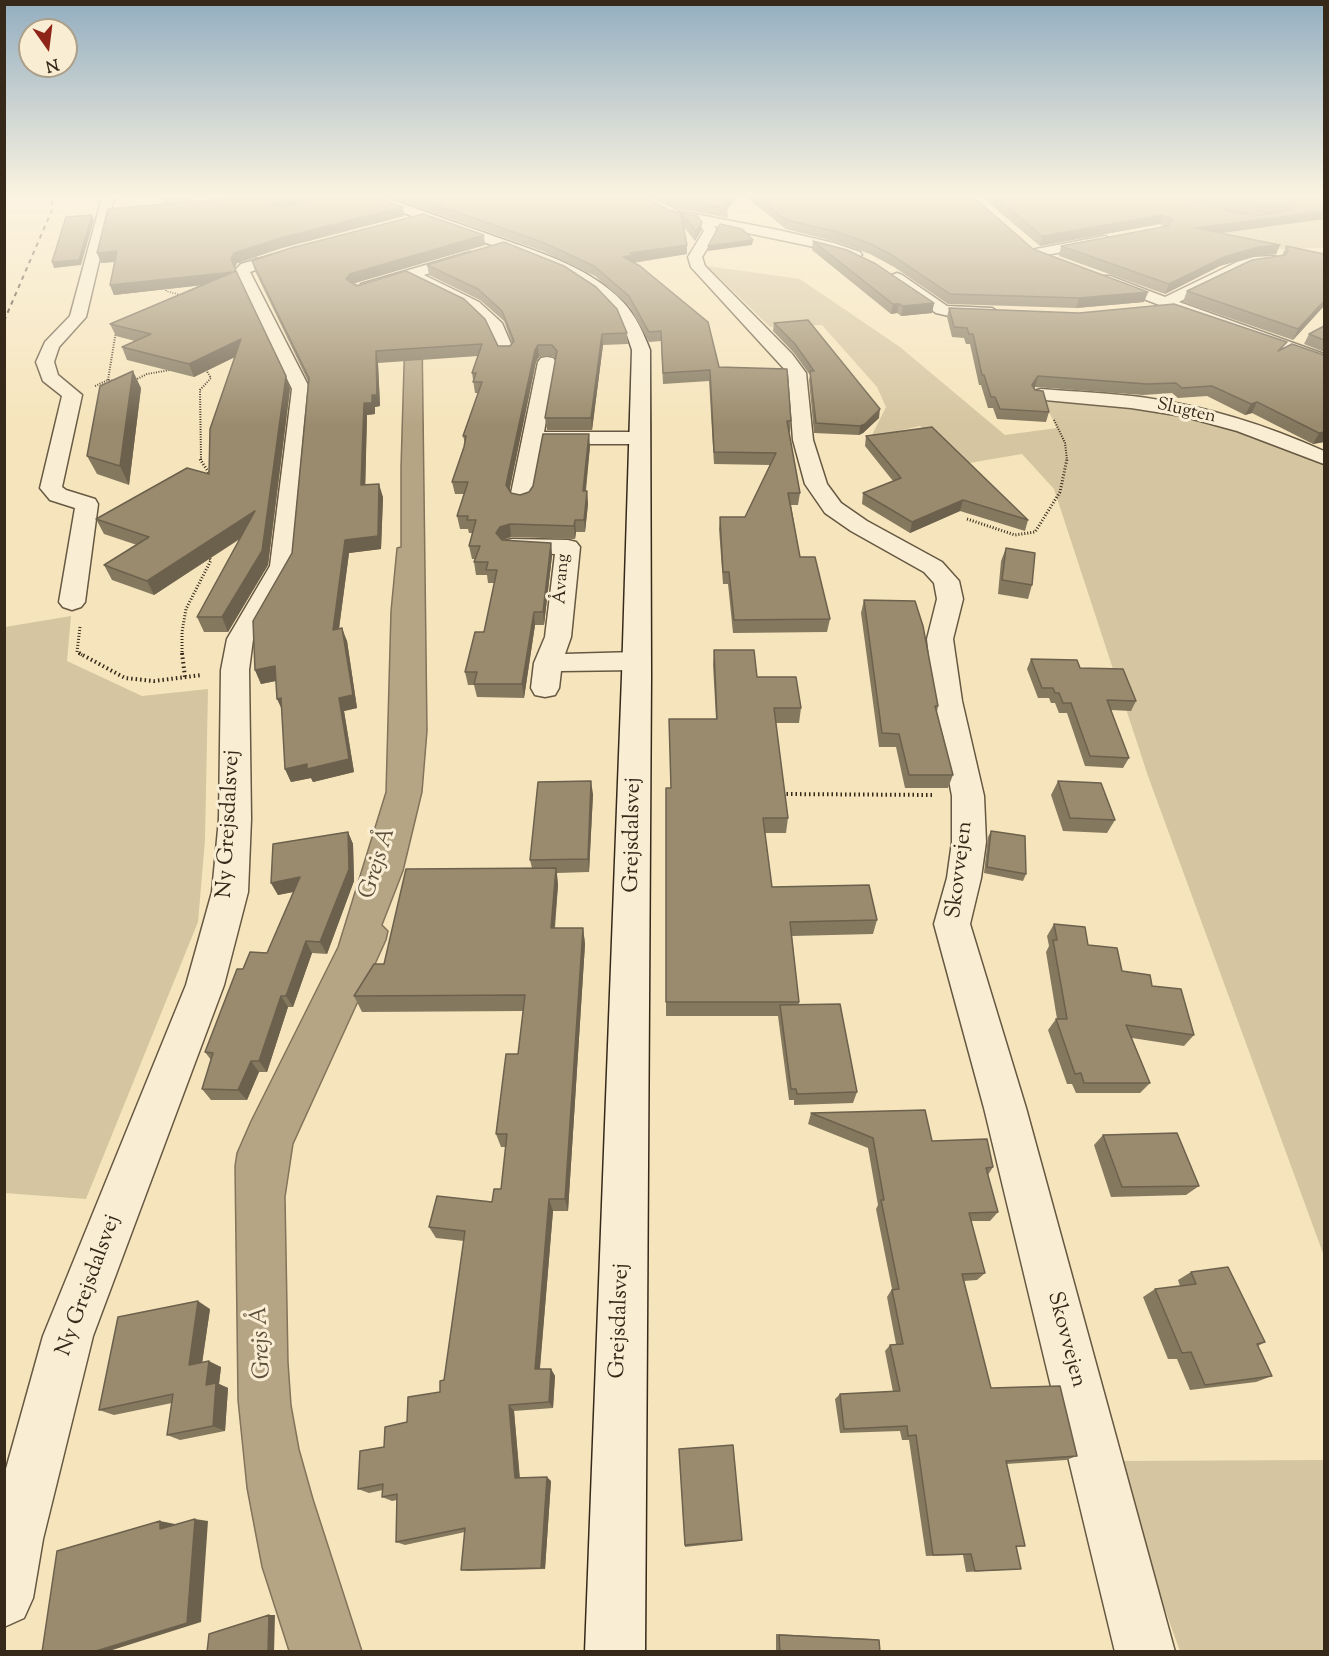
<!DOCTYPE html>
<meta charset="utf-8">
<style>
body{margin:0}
#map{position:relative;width:1329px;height:1656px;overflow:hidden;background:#f6e5bc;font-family:"Sorts Mill Goudy",serif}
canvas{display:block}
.frame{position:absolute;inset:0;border:6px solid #36291a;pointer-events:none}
.north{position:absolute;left:18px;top:18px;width:60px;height:60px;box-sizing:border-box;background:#f9eed3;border:2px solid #ab9f89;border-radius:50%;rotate:166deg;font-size:16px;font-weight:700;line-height:24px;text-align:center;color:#36291a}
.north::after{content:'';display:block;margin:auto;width:21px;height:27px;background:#8f2418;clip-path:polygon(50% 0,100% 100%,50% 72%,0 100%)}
</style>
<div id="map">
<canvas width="1329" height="1656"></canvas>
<div class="frame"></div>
<div class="north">N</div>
</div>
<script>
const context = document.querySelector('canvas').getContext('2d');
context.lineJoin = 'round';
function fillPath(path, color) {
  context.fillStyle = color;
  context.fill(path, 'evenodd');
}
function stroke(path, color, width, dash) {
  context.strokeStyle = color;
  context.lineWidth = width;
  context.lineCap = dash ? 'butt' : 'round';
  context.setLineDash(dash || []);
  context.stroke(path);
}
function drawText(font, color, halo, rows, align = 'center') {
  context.font = font + ' "Sorts Mill Goudy",serif';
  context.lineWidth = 6;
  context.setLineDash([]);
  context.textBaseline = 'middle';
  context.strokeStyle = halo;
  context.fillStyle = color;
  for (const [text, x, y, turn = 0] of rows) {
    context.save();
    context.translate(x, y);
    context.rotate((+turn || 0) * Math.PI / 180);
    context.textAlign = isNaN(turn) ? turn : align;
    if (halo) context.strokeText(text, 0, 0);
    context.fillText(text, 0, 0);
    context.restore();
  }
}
fillPath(new Path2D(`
 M1324,194V248L1280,249L1228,236L1132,196L1248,223Z
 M707,266L800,279L900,347L1005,435L1057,428L1044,402C1139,397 1240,423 1324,464V1256L1148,776L1054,489L1022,454L969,463L920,426L871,437L886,407L877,387L822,325L770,327Z
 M71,616L67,661L142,696L208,689L205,840L198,922L86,1199L4,1193L5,627Z
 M1324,1460V1651H1180L1111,1461Z`), '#d5c5a0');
const water = new Path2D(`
 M165,194H191L189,199L206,230L254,257L277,262L338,292L406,310L413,316L422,331L427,731L422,792L403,871L382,925L388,931L386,940L293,1144L285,1197L288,1362L291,1405L299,1449L313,1499L362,1651H289L262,1567L247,1488L238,1400L235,1166L237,1153L251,1121L338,947L386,792L391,611L397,548L401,547V467L405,333L398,320L389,313L330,297L271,270L237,262L205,248L173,225L176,219C167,214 165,204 165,194Z`);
fillPath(water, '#b5a585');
stroke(water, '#82735a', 1.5);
const street = new Path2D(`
 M103,194H115L86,317L59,347L54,362L58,375L82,395L62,487L66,490L95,499L98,504L85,602L81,607L72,610L63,607L59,602L75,508L50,500L40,488L62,396L43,381L36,362L45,342L70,316Z
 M627,194H643L679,211L778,230L834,243L860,252L862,255L855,259L824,249L714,226L718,231L702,257L705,266L792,354L806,373L813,440L827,484L841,503L867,521L942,562L959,581L963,599L953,639L962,701L984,796L986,842L981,878L970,924L1026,1108L1175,1652H1115L984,1108L934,924L947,878L952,842V796L934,701L927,639L937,599L934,583L924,572L851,531L825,513L805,484L793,440L788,373L691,267L688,257L704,231L698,223L670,217Z
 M1105,236L1112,240L1110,243L1036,257L1029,253L1036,249Z
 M295,248L300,249L302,252L300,255L250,272L310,389L294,566L253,639L249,670L251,819L248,892L224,985L93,1336L43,1539L33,1598L24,1618L4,1627V1476L43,1336L186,985L212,892L219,819L221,670L227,639L270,566L292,389L234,271L241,264Z
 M470,252L475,253L477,256L475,259L424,275L479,302L502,323L514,351L511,355H499L488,329L467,308L409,279L367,292L359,287L361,284Z
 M1275,256L1282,260L1280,263L1247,268L1179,302L1324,354V365L1186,314L1164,309L1162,306L1100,282L1097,279L1100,276H1110L1165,297L1237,262L1254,257Z
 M897,273L902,275L947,306L992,308L1000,313L992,318L953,317L936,313L892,281L889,278L892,275Z
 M547,357L553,358L556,362L544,432H638L645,434L648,438L645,442L638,444H542L532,498L529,503L521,505L513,503L510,498L538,362L541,358Z
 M1041,389C1076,392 1112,393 1147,398C1209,407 1268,426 1324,451V464L1237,431L1182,416L1131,408L1034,399L1031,395L1034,391Z
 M512,539L568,540L576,542L580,547L571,637L565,654L636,652L646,655L650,661L646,667L636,670L561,671L559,688L555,695L545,697L535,695L531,688L534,663L545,637L555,554L504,551L500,546L504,541Z`);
const secondary = new Path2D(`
 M358,194H375C413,207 450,221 488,234C534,251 588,265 623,302C636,316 643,332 650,350L651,676L645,1652H585L622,676L632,350C627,335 623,321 612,309C578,271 522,256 475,239C437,225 398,211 360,197Z`);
stroke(street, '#665842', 3);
stroke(secondary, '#36291a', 3);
stroke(new Path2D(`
 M160,194L161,208
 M191,199L198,194
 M166,285V291L181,295`), '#36291a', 1.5, [1, 1.5]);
stroke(new Path2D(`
 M108,380L116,331
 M135,380L147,374L170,370
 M95,386L108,380L116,381
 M1054,420L1065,443L1067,460
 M201,460L200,390L211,378L205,368`), '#36291a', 2, [1, 1.5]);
stroke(new Path2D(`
 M200,459L211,476
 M967,519L1015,535L1035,532L1060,492L1067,459
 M80,627L77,652L82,655
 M182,655V632L186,609L209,564L211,560L208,557`), '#36291a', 3, [1, 2]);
stroke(new Path2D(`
 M79,653L125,678L154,681L202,675
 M182,653L185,677
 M782,794L934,795`), '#36291a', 4, [1.5, 3]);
fillPath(street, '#f9eed3');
fillPath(secondary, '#f9eed3');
stroke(new Path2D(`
 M4,321L52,210V194`), '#36291a', 2, [4.5, 4.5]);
fillPath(new Path2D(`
 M216,194H367L403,207L404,216L282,248L237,263L235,268L286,376L290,389L268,565L228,632H204L197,617L240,539L154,595L112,580L104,565L137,545L104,534L96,519L209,474L235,357L194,377L127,360L122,347L135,341L116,336L110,324L201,285L114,295L110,285L115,262L101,263L240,198Z
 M381,194H638L669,210L697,216L701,231L695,241L683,226L687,245V254L634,263L719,367L791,421L790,432H789L800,493L798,505H791L800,557L830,619L827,632L733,633L728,584H723L719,529L720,517H745L770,465L714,464L709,381L663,384L661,341L649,342L629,306L595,276L542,251Z
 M641,194H741L727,208L728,218L676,208Z
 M742,194H970L1033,249L1148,292L1144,302L1076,308L948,304L894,267L870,254L837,242L786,229Z
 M978,194H1324V219L1221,233L1280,245L1276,254L1254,256L1220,266L1165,294L1059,256L1061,246L1164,227L1160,224L1040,246ZM1233,213L1268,214L1261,215Z
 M813,241L934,303L932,313L901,316L897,313L891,314L812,250Z
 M485,245L354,283L498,346H510L512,343L504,321L480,300L429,275L427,265L627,333L628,344L603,345L592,430H547L545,418L556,359L553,356L539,357L536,362L509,490L511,493L520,495L529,492L590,446L586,491H587L588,504L585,532H576L575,539L511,537L502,540L551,543L552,556L544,625H535L524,698L477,697L474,685H468L465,672L484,632L495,583H488L487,575H476L474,562L475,559H472L469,546L473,533H469L468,529H460L457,516L464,494H455L452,482L465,443L463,436L478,393H475L472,373L478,356L378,363L380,406L375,407V414L367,415L365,485L383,497L381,549L349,553L339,629L347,641L357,708L344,711L354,772L313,782L311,778L291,782L285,769L282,709L276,681L261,684L255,670L292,553L308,381L255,271L252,261Z
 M1286,246L1324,254V306L1293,340L1183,302L1187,291L1282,256Z
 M949,308L1284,348L1324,442L1313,444L1252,413L1245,415L1207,396L1178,398L1172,393L1143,395L1035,387L1034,388L1049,412L1046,422L997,419L993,408H988L981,385H979L970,344H966L964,338L952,337L947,317Z
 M774,323L879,418L863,433L859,435L814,433L809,380L810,375L794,353L773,331Z
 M1324,326V352L1304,344L1309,334Z
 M141,388L129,485L97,474L87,456Z
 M866,436L1028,520L1025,531L960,511L910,533L862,504L863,493L893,481L865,446Z
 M1006,548L1032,585L1028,599L998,594L1001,561Z
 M864,600L938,706L937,712L953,775L948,788H905L896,747H879L861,613Z
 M714,650L757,677L801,708L799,723H776L788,818L786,833H765L772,887L877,920L873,934L792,936L799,1005L857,1092L853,1103L794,1105V1100H789L778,1016H666V788H671L669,719H716L713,665Z
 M1031,659L1080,668L1136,701L1131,711L1111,710L1129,758L1123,768L1085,766L1067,713H1059L1055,703H1051L1049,698H1038L1027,669Z
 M1058,781L1115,820L1107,833L1063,831L1051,795Z
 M593,794L589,872L557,873L558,885L555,928H583L585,944L568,1211H553L540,1369H551L555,1376L553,1408L514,1411L520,1478L551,1481L545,1569L468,1571L461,1570L465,1532L405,1545L396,1542L397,1500L392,1501L382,1497L383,1490L369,1493L358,1489L384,1447L407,1422L440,1392L444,1380L464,1241L436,1238L429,1227L492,1202L501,1189L506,1147H501L496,1134L518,1054L523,1011L362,1012L354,996L384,964L532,868L530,860Z
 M991,831L1026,874L1023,881L984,873L988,837Z
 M348,832L353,844L354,881L327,954L312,953L293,1007H288L267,1072H259L247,1100H211L202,1089L211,1060L205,1052L243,969L267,953L294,892L278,895L271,883Z
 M1054,924L1088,945L1122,971L1152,986L1194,1035L1184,1046L1132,1038L1150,1083L1140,1093H1076L1072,1084H1067L1048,1030L1056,1019H1057L1046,952L1049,946L1047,936Z
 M811,1113L932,1141L993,1167L988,1175L998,1212L990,1221H971L985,1273L977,1280L964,1281L991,1388L1077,1456L1066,1460L1006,1464L1025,1546L1016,1547L1021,1569L966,1572L963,1555L926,1556L909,1440H902L900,1431L840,1433L835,1399L840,1394L893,1392L885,1351L890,1345L896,1344L887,1297L892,1289L876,1209L878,1205L868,1148L808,1124Z
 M1103,1135L1199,1186L1186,1195L1111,1197L1094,1145Z
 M1191,1272L1265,1342L1258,1346L1272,1376L1256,1382L1190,1390L1177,1359H1168L1143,1297L1155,1289L1180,1286L1178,1280Z
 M210,1309L202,1362L221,1367L219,1384L228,1388L225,1431L180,1440L167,1435L172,1403L114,1415L99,1410Z
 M679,1449L742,1540L740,1541L685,1547Z
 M776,1634L872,1639L879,1640L880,1652H776Z`), '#84785f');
fillPath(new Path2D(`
 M302,194H334L275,214L272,205L274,202Z
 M733,194H741L727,209L723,204Z
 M403,207L404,216L282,248L237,263L234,269L231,259L234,253L280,238Z
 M1324,211V219L1191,237L1195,228Z
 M92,215L94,220L81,265L54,268L52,262Z
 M1163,215L1160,224L1040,246L1042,236Z
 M702,222L701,231L695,241L696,231Z
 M484,235L485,245L352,284L346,279L350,274Z
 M753,240L752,245L708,251V246Z
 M687,245V254L634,262V265L623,257L630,253Z
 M1280,245L1276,254L1254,256L1220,266L1165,294L1169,284L1224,257L1258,247Z
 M117,251L120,261L101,263L97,253Z
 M237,272L240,281L114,295L110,285Z
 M1148,292L1144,302L1076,308L1079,298Z
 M1324,301V306L1293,340L1298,329Z
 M934,303L932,313L901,316L903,306Z
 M893,304H899L897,313L891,314Z
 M602,334L603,345L592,430L591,418Z
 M241,339L245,352L194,377L189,364Z
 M538,345L539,357L536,362L508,498L506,485L535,350Z
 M376,351L378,363L380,406L375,407V414L367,415L365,498L361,485L364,403L372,395Z
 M133,371L141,388L129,485L120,466Z
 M286,376L290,389L268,565L228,632L222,617L262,551Z
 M1038,376L1035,387L1029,395L1032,385Z
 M1257,402L1252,413L1245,415L1251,404Z
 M880,409L879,418L863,433L859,435L860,426Z
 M1324,432V442L1313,444L1319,433Z
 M589,434L590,446L584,504L583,491Z
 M379,484L383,497L381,549L349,553L337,643L333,630L345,540Z
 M587,491L588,504L585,532L584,520Z
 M963,500L960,511L910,533L912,522Z
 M255,511L260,525L154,595L147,581Z
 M575,520L576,532L575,539L574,526Z
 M510,524L511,537L502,540L498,546L496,533L500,527Z
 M551,543L552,556L544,625L543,612Z
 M534,612L535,625L524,698L522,684Z
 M342,628L347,641L357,708L344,711L354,772L313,782L311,778L291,782L285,769L307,764L339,698Z
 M275,666L280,680L261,684L255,670Z
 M281,698L283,712L277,699Z
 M591,781L593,794L589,872L588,859Z
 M348,832L353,844L354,881L327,954L320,942Z
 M556,868L558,885L553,944L551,928Z
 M300,877L306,889L278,895L271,883Z
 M583,928L585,944L568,1211L565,1199Z
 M306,941L312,953L293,1007L286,996Z
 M281,996L288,1007L267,1072L259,1061Z
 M251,1061L259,1072L247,1100L238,1090Z
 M549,1199L553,1211L539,1377L535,1369Z
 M198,1301L210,1309L201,1371L189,1365Z
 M209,1361L221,1367L219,1384L228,1388L225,1431L213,1426L206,1385Z
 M551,1369L555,1376L553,1408L549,1402Z
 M509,1405L514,1411L520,1483L515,1478Z
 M547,1477L551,1481L545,1569L541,1568Z
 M195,1519L208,1521L201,1622L106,1652H93Z
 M160,1521L175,1524L174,1531L160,1529Z
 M269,1615H275L274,1652H268Z`), '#6c614d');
const building = new Path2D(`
 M244,194H302L274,202L272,205L282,208L330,194H367L403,207L280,238L234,253L231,259L236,271L233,272L110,285L117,251L97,253L108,209L244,197Z
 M405,194H638L669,210L697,216L702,222L696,231L681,214L687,245L630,253L634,255L623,257L640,266L708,322L719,367L787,369L791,421H787L800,493H788L800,557H815L830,619L734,620L729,572H723L720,517H745L776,453L714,452L710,370L663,373L661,331L649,332L629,296L594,266L542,242Z
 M664,194H733L723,204L728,209L676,199Z
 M753,194H970L1033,249L1148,292L1079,298L950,294L895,257L871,244L838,232L786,220Z
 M991,194H1169L1236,213L1261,215L1294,209L1293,206L1236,204L1199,194H1324V211L1195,228L1280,245L1258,247L1224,257L1169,284L1061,246L1168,226L1172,220L1163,215L1042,236Z
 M423,214L484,235L350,274L346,279L357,286L406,271L464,299L485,319L498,346H510L514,341L502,311L478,289L427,265L504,242L564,266L596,287L617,309L627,333L602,334L591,418H545L557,351L552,345H538L535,350L506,485L511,493L520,495L529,492L533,486L543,434H589L583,491H587L584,520H575L574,526L510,524L500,527L496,533L502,540L551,543L543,612H534L522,684H474L477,672H465L475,632H484L497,570H486L488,562H474L480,546H469L476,520H467L468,516H457L468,482H452L464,447L466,436H463L482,382H473L476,373H472L482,344L376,351L377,395H372V403H364L361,485L379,484L378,536L345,540L333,630L342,628L353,695L339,698L349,759L307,769V764L285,769L281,698L277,699L275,666L255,670L253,621L292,553L309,378L252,261L291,248Z
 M92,215L79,260L52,262L66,217Z
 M720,224L742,229L753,240L708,246Z
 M813,241L847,250L876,264L934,303L903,306L899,304H893Z
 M1286,246L1324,254V301L1298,329L1187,291L1252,260L1285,255L1288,251Z
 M236,271L286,376L262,551L222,617H197L255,511L147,581L104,565L149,537L96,519L187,468L209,474L210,429L241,339L189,364L122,347L151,334L110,324Z
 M1174,304L1287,342L1278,351L1292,344L1324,355V432L1319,433L1257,402L1251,404L1212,386L1182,388L1176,383L1147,384L1038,376L1032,385L1035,390L1043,391L1049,412L1000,409L995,397H991L984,375H982L973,334H969L967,328L954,327L949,308L1079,313Z
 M808,320L880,409L865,424L860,426L816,423L810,371H814L795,344L774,323Z
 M1324,326V340L1309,334Z
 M133,371L120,466L87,456L100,386Z
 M932,427L1028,520L963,500L912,522L863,493L901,478L866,436Z
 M1006,548L1035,553L1032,585L1002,580Z
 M864,600L915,601L923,626L938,706H935L953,775H909L899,734L882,733Z
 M714,650H754L757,677H796L801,708H774L788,818H763L772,887L869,885L877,920L790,922L799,1002H666V788H671L669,719H717Z
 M1031,659L1077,660L1080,668L1123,669L1136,701L1107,700L1129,758L1090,756L1071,703H1063L1059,693H1055L1053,688H1042Z
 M591,781L588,859L530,860L538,782Z
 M1058,781L1101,783L1115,820L1070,818Z
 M991,831L1025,836L1026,874L987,867Z
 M348,832L349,869L320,942L306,941L286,996H281L259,1061H251L238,1090L202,1089L213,1053L205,1052L237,969H243L250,952L267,953L300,877L271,883L273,844Z
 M556,868L551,928H583L565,1199H549L535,1369H551L549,1402L509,1405L515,1478L547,1477L541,1568L461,1570L465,1528L396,1542L397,1494L382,1497L383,1484L358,1489L360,1451L384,1447L385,1427L407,1422L408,1397L440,1392V1381L444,1380L465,1231L429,1227L437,1196L492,1202L494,1189H501L507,1134H496L506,1054H518L525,995L354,996L374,964H384L406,869Z
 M1054,924L1085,927L1088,945L1117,948L1122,971L1150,975L1152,986L1181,989L1194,1035L1126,1025L1150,1083H1084L1081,1073L1075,1074L1056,1019H1067L1053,940H1057Z
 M840,1004L857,1092L797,1094L796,1089H791L780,1005Z
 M925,1110L932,1141L987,1139L993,1167L986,1168L998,1212L969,1213L985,1273L962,1274L991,1388L1060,1386L1077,1456L1006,1461L1025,1546H1016L1021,1569L975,1571L971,1554L933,1555L916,1435L908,1436L907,1426L844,1429L840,1394L900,1391L890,1345L903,1344L892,1290L899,1289L881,1200H884L873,1138L811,1113Z
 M1177,1133L1199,1186L1122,1187L1103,1135Z
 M1228,1267L1265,1342L1257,1344L1272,1376L1205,1385L1191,1352L1182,1353L1155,1289L1196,1284L1191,1272Z
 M198,1301L189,1365L209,1361L206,1385L216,1383L213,1426L167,1435L173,1394L99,1410L118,1317Z
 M733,1445L742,1540L685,1545L679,1449Z
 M195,1519L187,1623L93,1652H42L57,1551L160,1521V1529Z
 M269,1615L268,1652H207L209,1634Z
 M779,1635L879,1640L880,1652H780Z`);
fillPath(building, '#9a8b6e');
stroke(building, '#6c614d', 1.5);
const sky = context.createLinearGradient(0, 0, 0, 426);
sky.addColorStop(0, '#93aec0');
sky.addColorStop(0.46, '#fbf3e1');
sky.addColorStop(1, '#fbf3e100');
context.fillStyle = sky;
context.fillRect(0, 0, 1329, 426);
drawText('18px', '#36291a', '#f9eed3', [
 ["Slugten",1186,412,13],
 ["Åvang",563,579,-86]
]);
drawText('22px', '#36291a', '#f9eed3', [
 ["Ny Grejsdalsvej",230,824,-87],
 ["Grejsdalsvej",634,835,-89],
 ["Skovvejen",961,870,-83],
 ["Ny Grejsdalsvej",90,1286,-70],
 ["Grejsdalsvej",621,1321,-88],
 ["Skovvejen",1065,1340,75]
]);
drawText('italic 24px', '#5c4e3a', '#f9eed3', [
 ["Grejs Å",379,864,-73],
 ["Grejs Å",263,1343,-93]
]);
</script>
